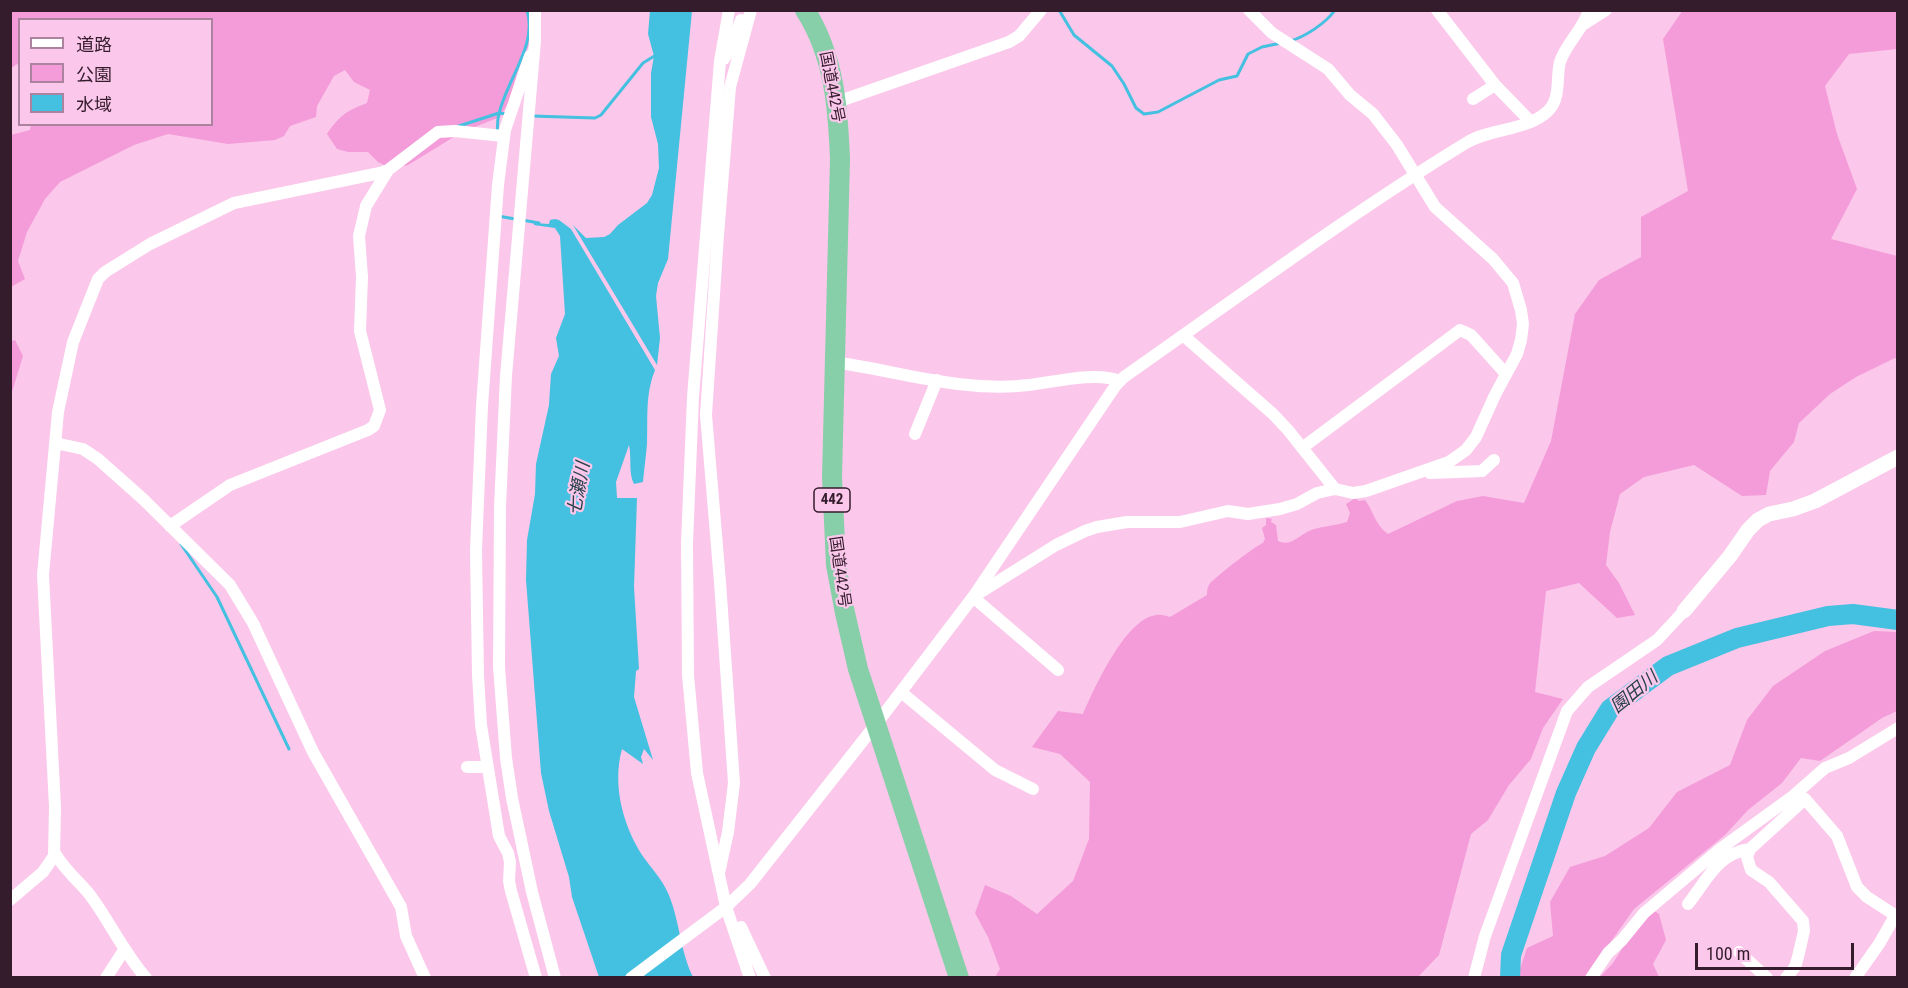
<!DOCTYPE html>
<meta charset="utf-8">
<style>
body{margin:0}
#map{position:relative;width:1908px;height:988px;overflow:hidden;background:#fbc7ea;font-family:"Roboto Condensed","Noto Sans JP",sans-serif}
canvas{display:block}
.frame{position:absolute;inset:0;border:12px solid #341c2d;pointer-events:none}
.legend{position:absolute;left:18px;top:18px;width:195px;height:108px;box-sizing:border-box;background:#fbc7ea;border:2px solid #ab839e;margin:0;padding:8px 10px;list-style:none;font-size:18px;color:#341c2d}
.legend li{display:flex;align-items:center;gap:12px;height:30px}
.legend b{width:30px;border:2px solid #ab839e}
.scale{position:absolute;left:1695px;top:943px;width:159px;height:27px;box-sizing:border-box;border:3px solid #341c2d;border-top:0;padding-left:8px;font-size:18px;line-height:21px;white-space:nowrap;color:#341c2d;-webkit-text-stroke:4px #fbc7ea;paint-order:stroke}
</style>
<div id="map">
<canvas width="1908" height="988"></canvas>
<div class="frame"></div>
<ul class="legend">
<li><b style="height:8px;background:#fff"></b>道路</li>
<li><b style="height:16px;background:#f39cd9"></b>公園</li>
<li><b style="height:16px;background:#44c0e0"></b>水域</li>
</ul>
<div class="scale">100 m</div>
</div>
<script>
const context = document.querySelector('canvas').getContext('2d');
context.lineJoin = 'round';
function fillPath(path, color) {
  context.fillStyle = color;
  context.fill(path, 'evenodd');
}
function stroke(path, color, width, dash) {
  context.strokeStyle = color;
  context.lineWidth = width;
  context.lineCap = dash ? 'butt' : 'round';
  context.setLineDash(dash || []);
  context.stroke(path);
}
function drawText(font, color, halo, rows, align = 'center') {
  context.font = font + ' "Roboto Condensed","Noto Sans JP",sans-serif';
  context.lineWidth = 4.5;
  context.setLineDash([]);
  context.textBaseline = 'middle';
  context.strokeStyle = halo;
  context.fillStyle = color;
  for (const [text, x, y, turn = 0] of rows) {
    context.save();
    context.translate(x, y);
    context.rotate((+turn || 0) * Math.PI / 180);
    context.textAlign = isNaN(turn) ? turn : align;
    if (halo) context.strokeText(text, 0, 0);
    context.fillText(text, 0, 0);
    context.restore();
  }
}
fillPath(new Path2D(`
 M533,10L531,43L522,56L509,102L500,117L462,132L408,165L392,169L378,162L368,152H348L337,149L327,134C339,116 346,111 367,103L370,90L354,82L345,70L334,76L317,106L316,117L290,126L284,136L275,140L228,144L168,134L134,145L60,182L45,199L27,232L18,261L25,279L11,287V135L30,130L31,125L212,124V20H20L19,63L11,68V11Z
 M1683,10L1897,11V49L1849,54L1825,86L1837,134L1857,189L1831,239L1897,256V359L1895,358L1856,377L1830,394L1799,423L1794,442L1770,471L1766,495L1742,496L1694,465L1644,477L1620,494L1610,532L1606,565L1619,583L1635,615L1617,618L1579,583L1546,591L1535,692L1563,699L1543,728L1531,759L1509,785L1488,820L1471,834L1439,955L1418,977H995L1000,969L988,937L975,913L985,885L1011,896L1037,914L1073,881L1089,839L1090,782L1060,754L1032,747L1058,711L1083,714C1094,689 1126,617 1157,615C1161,614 1166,616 1170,617L1207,595C1207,592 1207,588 1209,585C1211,580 1258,544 1263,543L1265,539L1262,528L1266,525V518L1272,519L1271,522L1276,525L1278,541C1291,547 1298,536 1309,531C1321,526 1334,526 1347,522L1350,513L1346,504L1355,498L1359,501L1365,500C1374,512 1375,525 1388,534L1457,501L1483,496L1524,503L1551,441L1575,314L1599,280L1641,257V217L1688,191L1663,39Z
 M15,340L23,356L11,395V341Z
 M1874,631L1897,632V711L1882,718L1820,761L1801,758L1782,783L1748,810L1725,835L1634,909L1586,977L1517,978L1527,948L1553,936L1550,902L1570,867L1605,856L1649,828L1677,792L1730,765L1747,720L1773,686L1825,651Z
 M1653,910L1659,914L1666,940L1653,964L1659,977L1599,978L1613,963L1627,941Z`), '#f39cd9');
fillPath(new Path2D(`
 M650,11H692L668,259L658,283L656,296L660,338L657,365L573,225L586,238L604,237L610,234L618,225L647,203L652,195L659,168L658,144L651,117V73L654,56L648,34Z
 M555,219L559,220L571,229L655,370C645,395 648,418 647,444C646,457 644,469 643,482L634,484C628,472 632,458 629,445L616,482L617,498H637L634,587L639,669L636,671L634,697L653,760L644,749L641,757L643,764L622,749C612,785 623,825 642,855C651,868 662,879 668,893C680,921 680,951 693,977H599L572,897L569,877L549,811L541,773L526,580L527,540L535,494L536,464L549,405L551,374L559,356L556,338L565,314L560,236L555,228L534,225V223L549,224L550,220Z`), '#44c0e0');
stroke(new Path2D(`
 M1059,10L1074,35L1112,66L1124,84L1136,108L1144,114L1158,112L1219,80L1237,76L1248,54L1262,47L1281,43
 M1290,41C1305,37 1326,23 1335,10
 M532,116L595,118L601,115L643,63L656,55
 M456,127L499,113L507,114
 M497,133C498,127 497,120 499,114C506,81 538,45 527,10
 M498,216L515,219
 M522,220L539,223
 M181,544L217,597L289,749`), '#44c0e0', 3);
stroke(new Path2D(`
 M1510,978L1511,955L1566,793L1586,748L1610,709L1668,666L1737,638L1828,616L1853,614L1898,620`), '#44c0e0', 20);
stroke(new Path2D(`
 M535,10V41L506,376L500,507L499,667L506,758L512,798L532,892L555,978
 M729,10L720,61L693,397L687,543L688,675L697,773L726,907L750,978
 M1437,10L1495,85L1531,122
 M1584,24L1606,10
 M530,56L505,130L498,185L482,406L476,550L478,675L481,725L499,836L508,853L510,862L509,881L511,891L536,978
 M724,59L730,49L741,20
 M1473,99L1495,85
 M837,102L1009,42L1019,36L1041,10
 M1184,336L1273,414L1288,430L1335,489
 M834,362C898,371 964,393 1029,385C1054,382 1097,371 1120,381
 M915,434L937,380
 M55,443L83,449L98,459L143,499L230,585L253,623L313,752L401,907L406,936L425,978
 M1302,448L1460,330L1471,335L1506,374
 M1430,473L1482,471L1494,460
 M170,526L230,485L368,430L374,426L380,410L360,331L362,277L359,236L366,206L388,170
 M1058,670L973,597L1056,545L1085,531L1097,527L1127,522H1180L1228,511L1248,514L1280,509L1297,504L1317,493L1335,489L1353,493L1366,491L1449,462L1466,450L1476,437L1495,395L1517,354L1521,340L1523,324L1521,310L1513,283L1493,259L1435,207L1397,145L1373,114L1350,95L1328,69L1272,33L1249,10
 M901,692L995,770L1033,789
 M467,767H486
 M1793,796L1825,768L1849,758L1898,728
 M54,851C62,868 79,881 90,895C110,922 123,951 146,978
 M719,873L728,832L734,783L720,582L706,415L718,235L730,87L751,10
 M10,900L43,872L54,856L55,807L43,575L58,412L73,342L98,279L105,272L150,244L234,203L380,173L388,170L438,132L455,131L503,136
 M1688,904C1707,880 1718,853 1750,849
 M741,927L765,978
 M1739,952L1767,978
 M106,978L124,950
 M631,978L726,907L750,884L884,714L973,597L1116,385L1124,377C1237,298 1348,215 1466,143C1492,127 1527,132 1549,110C1561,97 1556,77 1560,62C1566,43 1583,30 1589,10
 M1474,978L1485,936L1567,711L1588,687L1657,640L1684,611
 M1591,978L1608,953L1622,940L1644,913L1720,849L1793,796L1797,794L1805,799L1837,836L1857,887L1867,897L1898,917
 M1786,978L1795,967L1798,957L1804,931L1803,921L1769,882L1751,870L1747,857L1750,849L1805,799
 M1855,978L1879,944L1895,916`), '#fff', 12);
stroke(new Path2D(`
 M1684,611L1730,556L1748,530L1758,520L1769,514L1793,509L1815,501L1898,457`), '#fff', 15);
stroke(new Path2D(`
 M805,10C834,55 838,107 840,159L832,477L836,565L845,613L858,669L959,978`), '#87cfa8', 20);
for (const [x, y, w] of [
 [832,500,36]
]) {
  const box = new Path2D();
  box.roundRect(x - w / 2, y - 12, w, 24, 4.5);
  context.fillStyle = '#fbc7ea';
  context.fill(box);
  stroke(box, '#341c2d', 1.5);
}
drawText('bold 15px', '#341c2d', null, [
 ["442",832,500]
]);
drawText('16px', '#341c2d', '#fbc7ea', [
 ["国道442号",831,87,79],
 ["国道442号",839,572,82]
]);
drawText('italic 18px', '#28424a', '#fbc7ea', [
 ["七瀬川",580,489,-80],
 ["園田川",1635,693,-39]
]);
</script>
